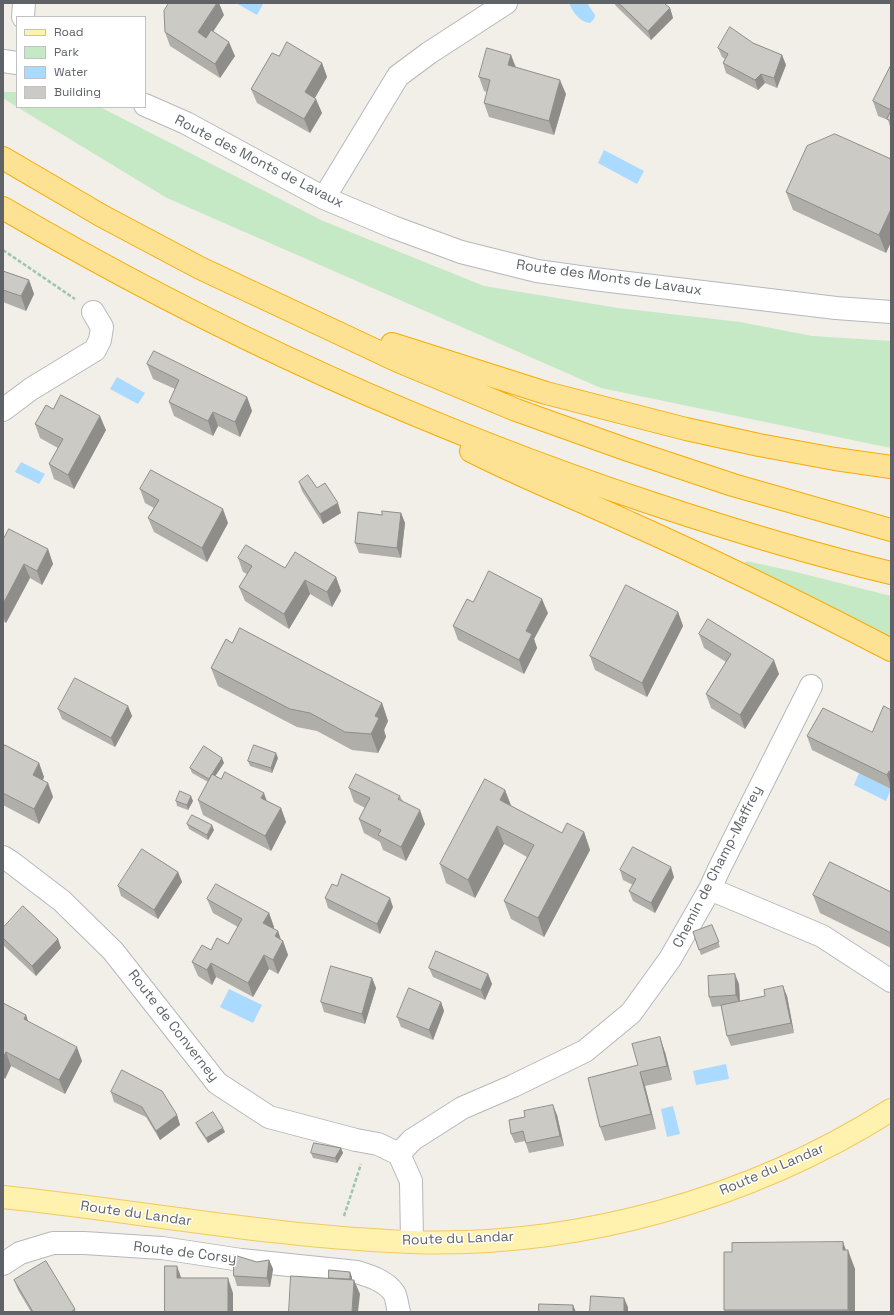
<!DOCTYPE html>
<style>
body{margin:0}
#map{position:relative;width:894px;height:1315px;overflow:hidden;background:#f1efe8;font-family:"Space Grotesk",sans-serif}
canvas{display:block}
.frame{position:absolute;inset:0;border:4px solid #5f6368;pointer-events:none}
.legend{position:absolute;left:16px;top:16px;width:130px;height:92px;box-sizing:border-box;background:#fff;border:1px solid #bfc1c3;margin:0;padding:5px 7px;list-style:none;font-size:12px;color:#5f6368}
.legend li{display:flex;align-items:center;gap:8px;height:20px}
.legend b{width:20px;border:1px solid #bfc1c3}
</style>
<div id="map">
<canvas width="894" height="1315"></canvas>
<div class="frame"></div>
<ul class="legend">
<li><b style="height:5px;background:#fff2af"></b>Road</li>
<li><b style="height:11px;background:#c5e8c5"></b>Park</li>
<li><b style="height:11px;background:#aadaff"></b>Water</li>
<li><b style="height:11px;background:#cccac5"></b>Building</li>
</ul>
</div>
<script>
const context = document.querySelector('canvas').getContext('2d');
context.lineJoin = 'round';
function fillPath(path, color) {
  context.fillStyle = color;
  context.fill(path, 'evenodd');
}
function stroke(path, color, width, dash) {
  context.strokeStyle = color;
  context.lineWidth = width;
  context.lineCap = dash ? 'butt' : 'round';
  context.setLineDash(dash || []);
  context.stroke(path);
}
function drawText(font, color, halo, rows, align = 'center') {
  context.font = font + ' "Space Grotesk",sans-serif';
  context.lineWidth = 3;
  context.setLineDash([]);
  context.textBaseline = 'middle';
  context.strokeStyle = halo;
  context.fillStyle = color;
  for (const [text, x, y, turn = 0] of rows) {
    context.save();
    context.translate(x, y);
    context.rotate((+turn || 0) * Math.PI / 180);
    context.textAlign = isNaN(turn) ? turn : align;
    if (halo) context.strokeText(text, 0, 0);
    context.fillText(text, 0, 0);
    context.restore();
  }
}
fillPath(new Path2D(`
 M3,92H17V107L3,98Z
 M17,107H100L323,221L484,286L618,308L740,322L812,336L891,341V448L601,388L167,198Z
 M746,561L792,571L891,596V642L743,568Z`), '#c5e8c5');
fillPath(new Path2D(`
 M236,3H261L263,4L257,15Z
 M569,3H587L595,15L594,19L590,23C579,22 573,12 569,3Z
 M604,150L644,171L637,184L598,163Z
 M117,377L145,393L138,404L110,389Z
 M21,462L45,474L39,484L15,472Z
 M859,773L891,789L886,801L854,785Z
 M229,989L262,1005L253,1023L220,1007Z
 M726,1064L729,1079L696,1085L693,1071Z
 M673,1106L680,1134L667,1137L661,1109Z`), '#aadaff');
const minor = new Path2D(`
 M23,17L24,3
 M3,61L17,63
 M145,105L186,123L324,198L393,227L461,252L537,271L594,279L836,308L891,312
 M324,198L398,76L429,53L506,3
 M3,410L31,389L95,350L100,340L102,327L93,312
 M3,857L11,862L62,901L113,951L217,1083L269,1117L356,1140L378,1144L399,1154L411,1181L412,1242
 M710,889L822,936L891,981
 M399,1154L412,1140L462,1108L513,1086L585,1051L631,1013L670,959L710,889L719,869L811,686
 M3,1264L20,1253L53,1243H84L162,1248L241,1260L357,1272C370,1276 386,1281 394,1293C397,1298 397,1306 399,1312`);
const major = new Path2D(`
 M3,1197C139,1211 273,1237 410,1242C577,1248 751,1199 891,1110`);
const highway = new Path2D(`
 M3,158L102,216L200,268L398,361L516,410L625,449L733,485L891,530
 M3,208C209,329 427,429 654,504C732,530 811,554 891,573
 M392,344L546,393L686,429L759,445L835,459L891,467
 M471,451C524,478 578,499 632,524C720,563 806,606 891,650`);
stroke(minor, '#b5b8bc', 24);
stroke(major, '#f2c960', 24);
stroke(highway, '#f9ab00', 24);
stroke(new Path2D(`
 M3,250L75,299
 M344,1216L361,1164`), '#9cc7a9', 2.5, [4, 2]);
stroke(minor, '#fff', 22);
stroke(major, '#fff2af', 22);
stroke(highway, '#fde293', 22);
fillPath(new Path2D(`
 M614,3H664L670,8L673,18L651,40L616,6Z
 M224,15L213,31L235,56L220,78L170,46L165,32Z
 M753,43L782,55L786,65L777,88L765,83L758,90L726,73L723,63L725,59L722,57L718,48Z
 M511,55L516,67L566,94L554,135L489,117L484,103L487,92L484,91L479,77Z
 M279,56L322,63L327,77L315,98L322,113L310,133L257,103L251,89Z
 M891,65V130L888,120L878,116L873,101Z
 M891,159V242L886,253L793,210L786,192Z
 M3,271L29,280L34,294L26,311L3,302Z
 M147,364L247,397L252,411L240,437L218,426L213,436L174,416L169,402L175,389L153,379Z
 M53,409L106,430L74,489L54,479L49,464L58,448L40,438L35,424Z
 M299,482L317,488L341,513L323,524L302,491Z
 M140,489L228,523L207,562L154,532L148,518L154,508L145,503Z
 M401,513L405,523L401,558L359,553L355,543L382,515Z
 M3,540L48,549L53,564L42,585L30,578L6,623L3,621Z
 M238,558L285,568L336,577L341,591L332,607L310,594L289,629L245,601L239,587L247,574L243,572Z
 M473,602L548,613L534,639L537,648L524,674L458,640L453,626Z
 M678,612L683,626L647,697L595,670L590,656Z
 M699,634L779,674L745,729L711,708L706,694L726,662L704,648Z
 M232,643L382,703L388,721L384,730L386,737L378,753L352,750L317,731L297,727L218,686L211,668Z
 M128,706L132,716L115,747L62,719L58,709Z
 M891,710V789L812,750L807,736L872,732Z
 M3,749L39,763L44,777L43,780L48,783L53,797L39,824L3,805Z
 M278,758L272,773L250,766L248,761Z
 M224,763L215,776L267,801L281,808L286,822L271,851L203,815L198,800L208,782L192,773L190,768Z
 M349,788L400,796L402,800L425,824L406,861L383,850L380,842L364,833L359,819L365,808L354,802Z
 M505,790L511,806L562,833L584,832L590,850L544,937L511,919L504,901L527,857L504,844L475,898L446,883L440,864Z
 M176,801H193L188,810L177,806Z
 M187,824L214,830L208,840L189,829Z
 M620,870L674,877L655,913L633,901L629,891L633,885L623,880Z
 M178,872L182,882L158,919L121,896L118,886Z
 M337,886L393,907L380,934L328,908L325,898Z
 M891,892V948L820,913L813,895Z
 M207,899L269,913L274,927L273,929L278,931L281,940L283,941L288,955L278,974L269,969L253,997L216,977L212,985L198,976L192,962L211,950L228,944L238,927L213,913Z
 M712,925L720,947L701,955L693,932Z
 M3,928L58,939L61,948L36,976L3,945Z
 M429,968L488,974L492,984L485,1000L433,977Z
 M372,978L376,988L365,1024L324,1012L321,1002Z
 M739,984L740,1002L787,996L794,1033L731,1046L727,1036L721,1006L712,1007L709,997Z
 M441,1002L444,1011L433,1040L401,1027L397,1017Z
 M3,1003L26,1015L28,1022L82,1061L65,1094L11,1066L5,1079L3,1077Z
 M665,1052L672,1080L645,1086L656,1129L605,1141L600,1127L638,1065Z
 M111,1092L177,1115L180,1125L160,1140L146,1117L114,1102Z
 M557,1115L564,1146L529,1153L525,1141L515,1143L511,1134Z
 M196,1123L225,1132L208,1143L198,1128Z
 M341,1148L343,1153L337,1163L313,1158L311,1153Z
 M843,1242L846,1250L855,1269V1312H725L724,1310L732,1252Z
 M269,1260L273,1269L270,1287L237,1286L234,1276L257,1262Z
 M14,1280L75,1309L76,1312H31L18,1290Z`), '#afaea9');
fillPath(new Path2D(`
 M217,3H219L224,15L203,47L198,32Z
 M670,8L673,18L651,40L648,31Z
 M229,42L235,56L220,78L215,64Z
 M511,55L516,69L508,65Z
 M782,55L786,65L777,88L774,78Z
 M322,63L327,77L310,106L305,92Z
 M761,74L765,83L758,90L755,80Z
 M560,80L566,94L554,135L549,121Z
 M316,99L322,113L310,133L304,119Z
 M891,209V242L886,253L879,235Z
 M29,280L34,294L26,311L21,296Z
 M247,397L252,411L240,437L235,422Z
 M213,412L218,426L213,436L208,421Z
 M100,416L106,430L74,489L68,475Z
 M338,503L341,513L323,524L320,514Z
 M223,509L228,523L207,562L202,548Z
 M401,513L405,523L401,558L397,548Z
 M48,549L53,564L42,585L37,571Z
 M24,564L30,578L6,623L3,615V604Z
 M336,577L341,591L332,607L327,592Z
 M305,580L310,594L289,629L284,614Z
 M542,599L548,613L534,639L537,648L524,674L519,660L526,631Z
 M678,612L683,626L647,697L642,683Z
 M774,660L779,674L745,729L740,715Z
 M382,703L388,721L384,730L386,737L378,753L371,734L375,716Z
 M128,706L132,716L115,747L111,738Z
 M276,753L278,758L272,773L271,768Z
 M222,758L224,763L210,784L209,779Z
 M39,763L44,777L38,789L33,775Z
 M889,771L891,777V787L887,775Z
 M48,783L53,797L39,824L34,809Z
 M505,790L512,808L500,800Z
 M264,793L269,807L261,798Z
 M191,796L193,801L188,810L187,805Z
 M281,808L286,822L271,851L265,836Z
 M420,810L425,824L406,861L401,847Z
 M212,825L214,830L208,840L207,835Z
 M497,826L504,844L475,898L468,880Z
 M584,832L590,850L544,937L538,918Z
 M671,867L674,877L655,913L651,903Z
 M178,872L182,882L158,919L154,910Z
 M390,898L393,907L380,934L377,924Z
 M269,913L274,927L268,937L263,923Z
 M278,931L282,943L283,941L288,955L278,974L273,960L275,936Z
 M58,939L61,948L36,976L32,966Z
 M264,955L269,969L253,997L248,983Z
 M211,963L216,977L212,985L207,970Z
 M488,974L492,984L485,1000L481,990Z
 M735,974L739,984L740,1005L736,995Z
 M372,978L376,988L365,1024L362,1014Z
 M783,986L787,996L794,1033L791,1023Z
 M441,1002L444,1011L433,1040L429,1030Z
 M26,1015L31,1030L24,1019Z
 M660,1037L665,1052L672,1080L667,1066Z
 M77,1047L82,1061L65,1094L59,1080Z
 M6,1052L11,1066L5,1079L3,1073V1058Z
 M640,1072L645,1086L656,1129L651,1114Z
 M553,1105L557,1115L564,1146L560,1136Z
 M177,1115L180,1125L160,1140L156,1131Z
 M223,1128L225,1132L208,1143L206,1138Z
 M341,1148L343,1153L337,1163L335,1158Z
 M843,1242L848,1257V1250L855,1269V1312H849L848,1310L843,1250Z
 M269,1260L273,1269L270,1287L267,1278Z
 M177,1266L182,1280L177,1278Z
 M350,1272L352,1277L351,1293L349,1288Z
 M228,1278L233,1293V1312H228Z
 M354,1280L360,1294L358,1312H352Z
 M624,1298L628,1307V1312H624Z
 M573,1305L576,1312H573Z`), '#8f8d8a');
const building = new Path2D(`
 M169,3H217L198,32L206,38L211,30L229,42L215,64L165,32L164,11Z
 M619,3H664L670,8L648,31Z
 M730,27L753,43L782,55L774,78L761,74L755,80L723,63L728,54L718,48Z
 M287,42L322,63L305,92L316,99L304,119L251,89L272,53L279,56Z
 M487,48L511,55L508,65L560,80L549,121L484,103L490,80L479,77Z
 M891,65V110L873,101Z
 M891,111V121L887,119Z
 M835,134L891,159V209L879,235L786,192L807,146Z
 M3,271L29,280L21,296L3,290Z
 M154,351L247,397L235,422L213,412L208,421L169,402L179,380L147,364Z
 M61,395L100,416L68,475L49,464L63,439L35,424L46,405L53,409Z
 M151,470L223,509L202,548L148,518L159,500L140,489Z
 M308,475L317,488L325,483L338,503L320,514L299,482Z
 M382,511L401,513L397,548L355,543L358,512L382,515Z
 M9,529L48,549L37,571L24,564L3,604V540Z
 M246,545L285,568L295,552L336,577L327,592L305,580L284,614L239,587L252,566L238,558Z
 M489,571L542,599L526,631L532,634L519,660L453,626L467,599L473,602Z
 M626,585L678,612L642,683L590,656Z
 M708,619L774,660L740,715L706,694L731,654L699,634Z
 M240,628L382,703L375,716L379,718L371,734L345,732L310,713L290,709L211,668L226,639L232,643Z
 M75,678L128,706L111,738L58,709Z
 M884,706L891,710V772L889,771L887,775L807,736L823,708L872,732Z
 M5,745L39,763L33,775L48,783L34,809L3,793V749Z
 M254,745L276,753L271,768L248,761Z
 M204,746L222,758L209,779L190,768Z
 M225,772L264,793L261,798L281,808L265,836L198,800L212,774L221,779Z
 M356,774L400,796L398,799L420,810L401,847L378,835L381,830L359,819L370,798L349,788Z
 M485,779L505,790L500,800L562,833L567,823L584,832L538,918L504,901L534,845L497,826L468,880L440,864Z
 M180,791L191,796L187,805L176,801Z
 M192,815L212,825L207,835L187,824Z
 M633,847L671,867L651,903L629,891L636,879L620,870Z
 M142,849L178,872L154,910L118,886Z
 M830,862L891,892V933L813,895Z
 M342,874L390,898L377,924L325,898L332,884L337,886Z
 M216,884L269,913L263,923L278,931L275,936L283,941L273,960L264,955L248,983L211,963L207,970L192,962L202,945L211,950L217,938L228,944L242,919L207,899Z
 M23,906L58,939L32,966L3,938V928Z
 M712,925L719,942L699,950L693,932Z
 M436,951L488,974L481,990L429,968Z
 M331,966L372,978L362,1014L321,1002Z
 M735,974L736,995L709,997L708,976Z
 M783,986L791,1023L727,1036L721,1005L765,996L764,990Z
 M409,988L441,1002L429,1030L397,1017Z
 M3,1003L26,1015L24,1019L77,1047L59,1080L6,1052L3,1058Z
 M660,1037L667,1066L640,1072L651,1114L600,1127L588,1078L638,1065L632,1044Z
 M122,1070L162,1091L177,1115L156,1131L142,1107L111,1092Z
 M553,1105L560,1136L526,1143L523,1131L511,1134L509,1120L525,1117L524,1111Z
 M213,1112L223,1128L206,1138L196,1123Z
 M314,1143L341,1148L335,1158L311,1153Z
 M843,1242V1250H848V1310H724V1252H732V1243Z
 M234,1255L257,1262L269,1260L267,1278L234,1276Z
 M46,1261L75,1309L71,1312H33L14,1280Z
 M165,1266H177V1278H228V1312H165Z
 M329,1270L350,1272V1279L329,1278Z
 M291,1276L354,1280L352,1312H289Z
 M591,1296L624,1298V1312H590Z
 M539,1304L573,1305V1312H539Z`);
fillPath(building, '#cccac5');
stroke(building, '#8f8d8a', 1);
drawText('14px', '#5f6368', '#fff', [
 ["Route des Monts de Lavaux",259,162,27],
 ["Route des Monts de Lavaux",609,278,8],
 ["Chemin de Champ-Maffrey",718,867,-63],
 ["Route de Converney",173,1026,52],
 ["Route du Landar",772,1170,-23],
 ["Route du Landar",136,1214,8],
 ["Route du Landar",458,1239,-2],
 ["Route de Corsy",185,1253,7]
]);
</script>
